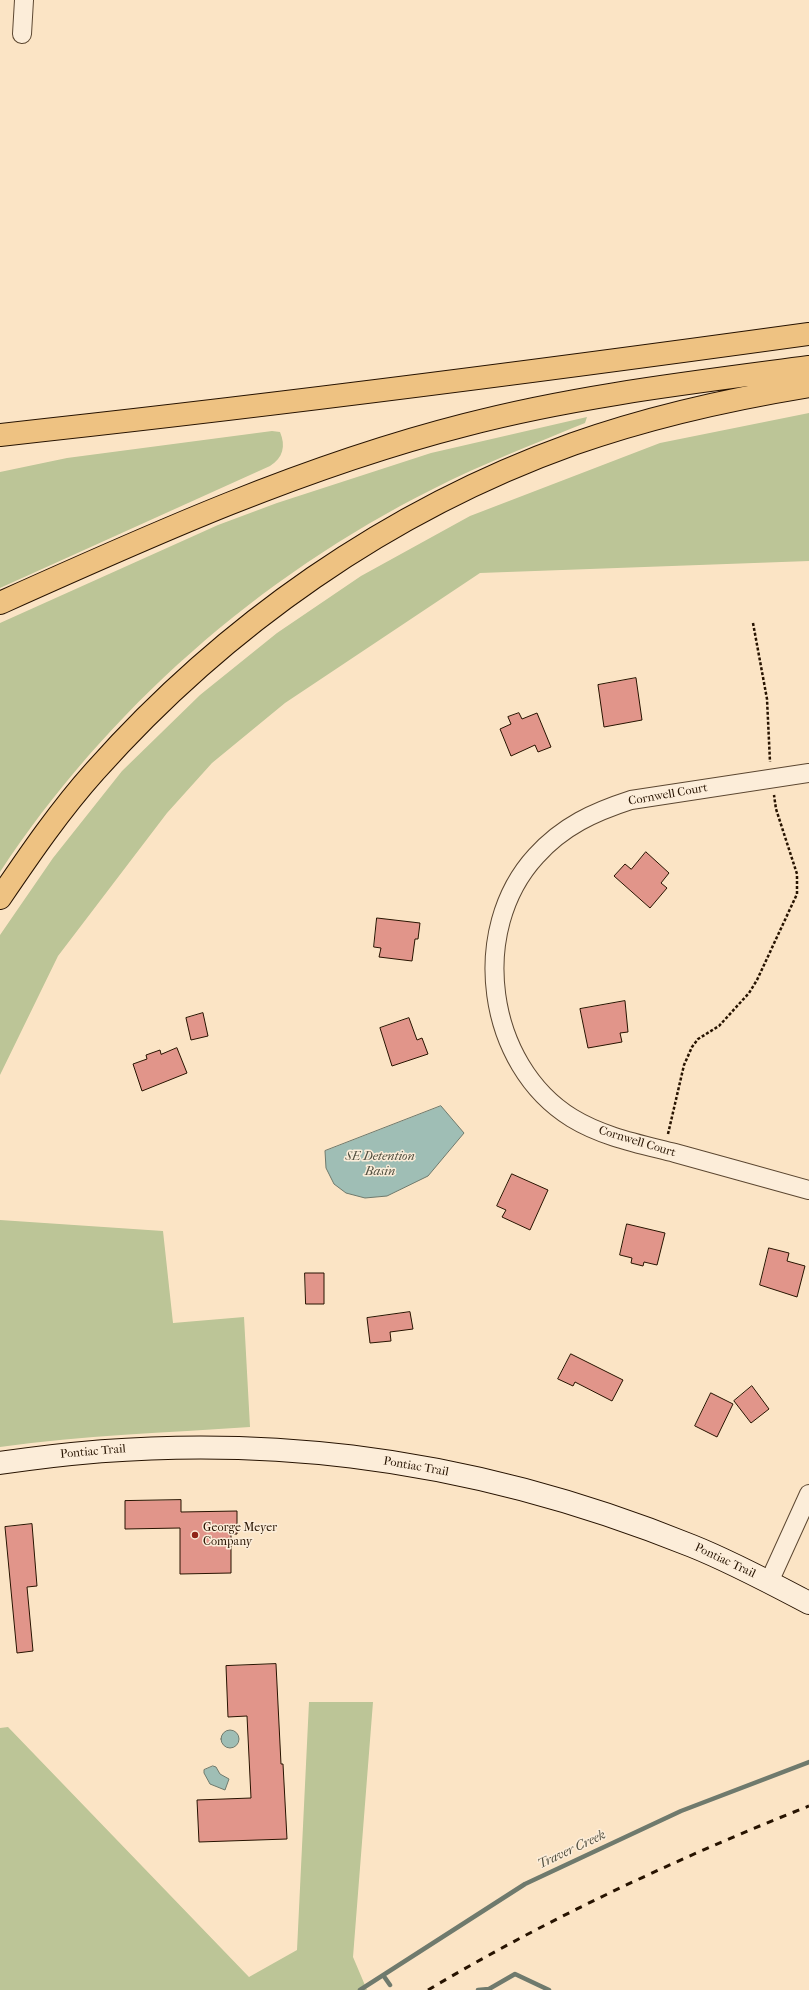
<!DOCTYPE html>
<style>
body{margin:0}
canvas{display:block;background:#fbe4c5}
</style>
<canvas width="809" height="1990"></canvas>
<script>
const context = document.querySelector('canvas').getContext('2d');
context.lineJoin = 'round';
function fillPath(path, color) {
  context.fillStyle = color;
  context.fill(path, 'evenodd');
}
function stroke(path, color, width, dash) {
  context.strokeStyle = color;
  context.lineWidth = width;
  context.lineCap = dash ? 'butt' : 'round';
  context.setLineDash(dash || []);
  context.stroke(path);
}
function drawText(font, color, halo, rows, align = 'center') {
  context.font = font + ' "IM FELL French Canon",serif';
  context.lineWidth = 3;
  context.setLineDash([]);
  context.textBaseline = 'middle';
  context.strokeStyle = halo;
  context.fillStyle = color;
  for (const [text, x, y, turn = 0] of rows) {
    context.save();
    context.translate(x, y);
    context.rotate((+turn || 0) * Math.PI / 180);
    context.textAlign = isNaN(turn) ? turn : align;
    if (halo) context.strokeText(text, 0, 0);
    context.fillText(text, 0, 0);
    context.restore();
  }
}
fillPath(new Path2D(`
 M809,413V561L480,573L285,703L212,763L167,813L58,956L0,1075V935L53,858L122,771L200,695L277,633L361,576L470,516L660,443Z
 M587,417L585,423C534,444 482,464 433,489C259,576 107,710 0,872V623L218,525L277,503L431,453Z
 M272,431L280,432C286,446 283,458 270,466L0,588V472L67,458Z
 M0,1220L163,1231L173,1323L244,1317L250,1427C166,1433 83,1435 0,1447Z
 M309,1702H373L353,1957L367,1990H0V1728L8,1727L249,1977L297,1950Z`), '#bcc597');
const water = new Path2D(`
 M441,1106L464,1133L428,1176L387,1196L365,1198L346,1193L334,1184L326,1168L325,1151Z
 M221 1739a9 9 0 1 1 18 0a9 9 0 1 1-18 0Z
 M213,1766L216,1767L220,1774L229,1779L225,1790L210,1784L204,1773V1770Z`);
fillPath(water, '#9fbeb5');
stroke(water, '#6f7a6d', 1);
stroke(new Path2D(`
 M383,1975L390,1985
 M360,1990L525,1884L681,1811L809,1762
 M478,1990L489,1989L515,1974L549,1990`), '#6f7a6d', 4.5);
const building = new Path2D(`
 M636,678L642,720L604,727L598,685Z
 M519,713L522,719L537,713L551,747L538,752L535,745L511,756L500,729L511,724L508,717Z
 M646,852L669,873L661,883L667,888L650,908L614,876L625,864L631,869Z
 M377,918L420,923L418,939H415L412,961L379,957L381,948L374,947Z
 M625,1001L628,1032L620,1033L622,1042L588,1048L580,1009Z
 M203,1013L208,1036L191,1040L186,1018Z
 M409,1018L417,1040L422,1038L428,1054L392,1066L380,1028Z
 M177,1048L187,1073L142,1091L133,1064L147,1059L146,1055L160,1050L161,1054Z
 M512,1174L548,1190L530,1230L502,1217L506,1210L497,1206Z
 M627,1224L665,1233L657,1265L644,1262L643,1266L631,1263L632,1258L620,1255Z
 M769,1248L789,1253L787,1261L805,1266L797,1297L760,1285Z
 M305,1273H324V1304H306Z
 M410,1312L413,1329L390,1332L391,1341L370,1343L367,1318Z
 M571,1354L623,1380L612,1401L575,1382L573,1386L558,1379Z
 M752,1386L769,1409L751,1423L734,1401Z
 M711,1393L733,1404L717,1437L695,1426Z
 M181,1500V1512L237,1511V1534H231V1573L180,1574V1528L125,1529V1501Z
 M32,1524L37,1586L27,1587L33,1651L17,1653L5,1527Z
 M276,1664L281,1764H283L287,1839L199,1842L197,1800L251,1798L247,1716L228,1717L226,1666Z`);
fillPath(building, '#e1958a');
stroke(building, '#271300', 1);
const street = new Path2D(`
 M22,34L24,0
 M809,773L631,800C594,812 563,826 536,856C468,930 486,1065 572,1118C603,1137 640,1144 675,1153C720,1165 764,1178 809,1190
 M769,1582L809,1494`);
const secondary = new Path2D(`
 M0,1463C240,1426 467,1455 692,1546C732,1562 771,1583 809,1603`);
const highway = new Path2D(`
 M0,435C270,406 540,371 809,334
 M0,603C151,535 304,466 465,425C575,396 696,382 809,367
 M0,898C30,854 60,810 95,771C225,625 389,510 573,444C649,417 730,399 809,386`);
stroke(street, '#5c4731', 20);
stroke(secondary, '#271300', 24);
stroke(highway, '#271300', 24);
stroke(new Path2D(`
 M753,623L767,699L770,762
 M668,1134L684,1065L692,1047L698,1039L719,1026L749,993L757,980L797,894V874L776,809L774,795`), '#271300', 2.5, [3, 2]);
stroke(street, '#fcedd9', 18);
stroke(secondary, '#fcedd9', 22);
stroke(highway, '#eec282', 22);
stroke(new Path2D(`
 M428,1990C549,1918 678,1858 809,1806`), '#271300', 3, [7, 7]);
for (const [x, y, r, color] of [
 [195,1535,4,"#8f2418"]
]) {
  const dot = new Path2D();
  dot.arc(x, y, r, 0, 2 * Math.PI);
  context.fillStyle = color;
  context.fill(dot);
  stroke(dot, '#fcedd9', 1.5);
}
drawText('12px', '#271300', '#fcedd9', [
 ["Cornwell Court",668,795,-10],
 ["Cornwell Court",637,1142,17],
 ["Pontiac Trail",93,1452,-5],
 ["Pontiac Trail",416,1467,10],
 ["Pontiac Trail",725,1561,25]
]);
drawText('12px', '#271300', '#fcedd9', [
 ["George Meyer",203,1528],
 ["Company",203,1542]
], 'left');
drawText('italic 13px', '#514f3f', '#fcedd9', [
 ["SE Detention",380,1157],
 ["Basin",380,1172],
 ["Traver Creek",572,1850,-25]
]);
</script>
